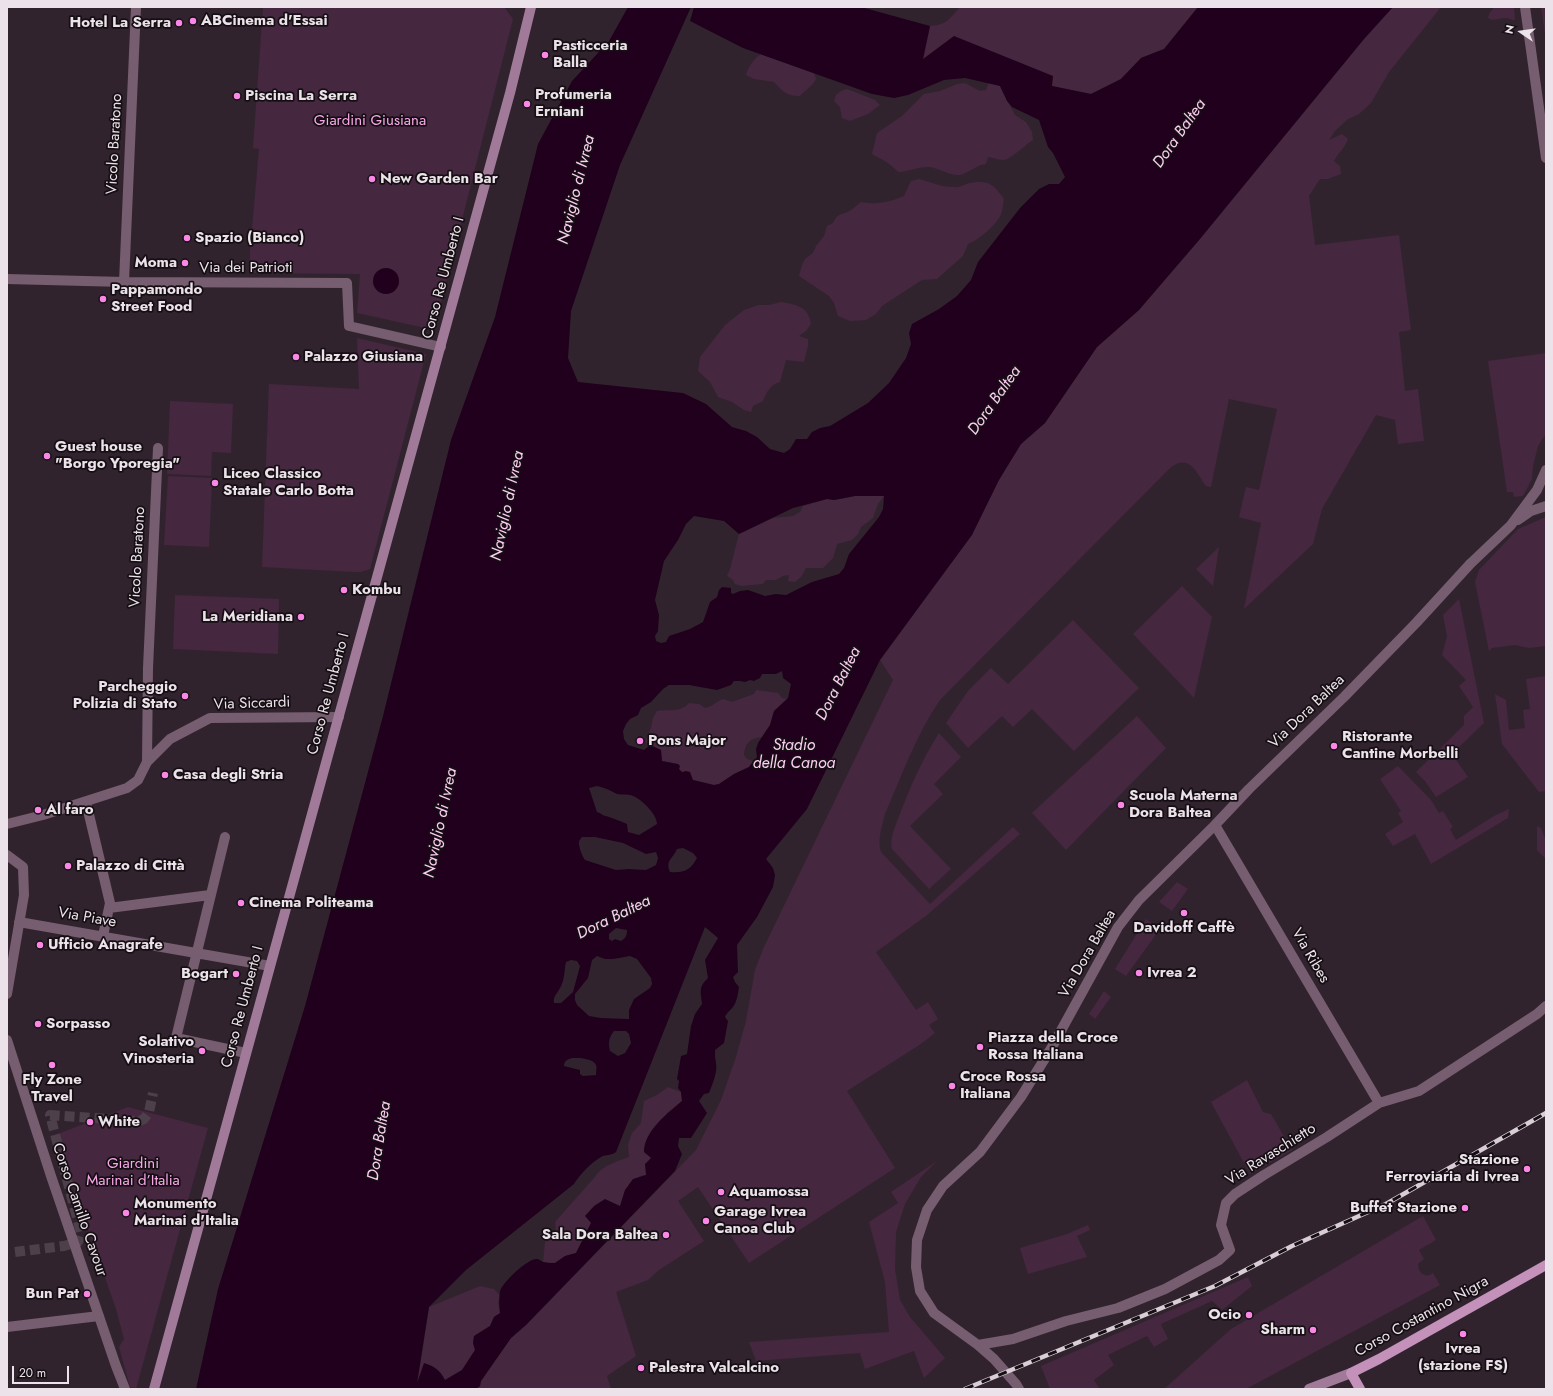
<!DOCTYPE html>
<meta charset="utf-8">
<style>
body{margin:0}
#map{position:relative;width:1553px;height:1396px;overflow:hidden;background:#31232e;font-family:Jost,sans-serif}
canvas{display:block}
.frame{position:absolute;inset:0;border:8px solid #ece2e9;pointer-events:none}
.north{position:absolute;left:1501px;top:12px;width:40px;height:40px;-webkit-text-stroke:3px #150f14;paint-order:stroke;rotate:283deg;font-size:11px;font-weight:700;line-height:16px;text-align:center;color:#ece2e9}
.north::after{content:'';display:block;margin:auto;width:14px;height:18px;background:#ece2e9;clip-path:polygon(50% 0,100% 100%,50% 72%,0 100%)}
.scale{position:absolute;left:12px;top:1366px;width:57px;height:18px;box-sizing:border-box;border:2px solid #ece2e9;border-top:0;padding-left:5px;font-size:12px;line-height:14px;white-space:nowrap;color:#ece2e9;-webkit-text-stroke:3px #150f14;paint-order:stroke}
</style>
<div id="map">
<canvas width="1553" height="1396"></canvas>
<div class="frame"></div>
<div class="north">N</div>
<div class="scale">20 m</div>
</div>
<script>
const context = document.querySelector('canvas').getContext('2d');
context.lineJoin = 'round';
function fillPath(path, color) {
  context.fillStyle = color;
  context.fill(path, 'evenodd');
}
function stroke(path, color, width, dash) {
  context.strokeStyle = color;
  context.lineWidth = width;
  context.lineCap = dash ? 'butt' : 'round';
  context.setLineDash(dash || []);
  context.stroke(path);
}
function drawText(font, color, halo, rows, align = 'center') {
  context.font = font + ' Jost,sans-serif';
  context.lineWidth = 3.5;
  context.setLineDash([]);
  context.textBaseline = 'middle';
  context.strokeStyle = halo;
  context.fillStyle = color;
  for (const [text, x, y, turn = 0] of rows) {
    context.save();
    context.translate(x, y);
    context.rotate((+turn || 0) * Math.PI / 180);
    context.textAlign = isNaN(turn) ? turn : align;
    if (halo) context.strokeText(text, 0, 0);
    context.fillText(text, 0, 0);
    context.restore();
  }
}
fillPath(new Path2D(`
 M263,7H504L513,19L434,330L357,313L360,274L250,273V251L259,149L253,148Z
 M960,7H1198L1164,49L1141,58L1121,79L1091,94L923,60L930,26C947,25 949,19 960,7Z
 M1393,7H1441L1389,72L1371,103L1359,114L1348,119L1335,131L1329,140L1342,134L1348,139C1345,148 1338,153 1334,161L1340,166L1341,174L1328,179H1320L1309,196L1315,245L1399,235L1411,330L1399,332L1405,391L1418,389L1424,441L1398,444L1395,420L1376,415L1322,509L1313,544L1244,609L1261,523L1239,517L1246,487L1259,490L1277,409L1229,399L1211,487L1206,486C1196,472 1190,454 1171,467L940,700C916,735 902,775 885,814C882,826 877,840 881,852L930,904L1013,827L1020,834L926,916L876,952L916,1010L928,1002L938,1019L929,1025L935,1033L921,1044L847,1091L895,1168L749,1263L698,1187L678,1201L704,1241L659,1270L648,1280L616,1292L636,1356L607,1376L611,1389H476L480,1386L481,1381L511,1338L526,1325L696,1150L721,1100L736,1057L746,1021L755,970L764,947L893,680L880,660L919,606L1021,444L1045,423L1097,347L1139,310L1364,39Z
 M1494,7H1514L1515,20C1512,20 1508,18 1505,18C1498,18 1494,22 1488,18L1489,14Z
 M1541,7H1546V41Z
 M761,54L814,73L816,79C812,87 806,89 800,96C788,97 782,91 774,82L754,79L746,75C748,67 754,59 761,54Z
 M989,82L1000,86L1015,115L1026,122L1032,132L1033,140C1027,144 1009,160 1004,160C999,160 994,158 988,157L986,164C976,165 969,173 960,175C950,176 939,168 929,167C920,166 908,172 898,172C893,167 889,163 883,160C879,157 875,157 872,154L877,133L902,116L924,94L940,91L957,84L965,83L980,91L986,90Z
 M847,89L875,100L880,105L868,114L850,121L842,118L840,107L834,101L836,95L841,91Z
 M919,179C930,182 942,187 953,187C961,188 964,184 970,183C989,180 993,184 1004,199C1003,203 1003,210 1001,214C997,225 978,240 968,244L963,256L937,279L922,280L882,306L876,314L866,320L850,321L838,316L834,303L829,296L799,276L802,265L805,259L813,253L816,246L824,236L827,226L833,223C839,211 842,216 851,210C854,208 857,205 861,202C877,205 890,202 904,196L911,181Z
 M781,302C797,305 808,306 811,324L806,331L799,336L808,339V346L804,362L786,360L780,382C770,385 767,391 763,401L753,406L751,412L744,410L732,402L718,397L710,382L698,371L700,357L725,325L744,310L759,305H769Z
 M357,338L426,354L370,569L361,572H354L262,567L269,384L359,389Z
 M1546,353V434L1538,446L1533,466L1532,479L1523,496L1514,497L1513,492H1507L1488,361Z
 M170,401L233,404L231,453L212,452L211,476L167,474Z
 M168,476L212,478L209,547L164,545Z
 M855,496H884L878,504L873,518L861,527L858,534L852,540L837,544L833,558L823,568H806L801,577L795,582L788,581L789,575L783,576L776,580H766L763,584L742,586L735,584L732,579L727,576L730,569L739,534L773,518L793,516L800,512L803,506L827,499L835,500Z
 M1546,517V646L1529,648L1515,645L1492,648L1489,651L1475,582L1479,570L1518,529Z
 M1219,547L1213,586L1196,569Z
 M1182,586L1212,617L1194,698L1133,634Z
 M175,595L279,599L278,654L173,649Z
 M1459,599L1484,723L1452,754L1468,777L1436,797L1425,781L1416,772L1464,725V716L1473,707L1459,686L1466,680L1442,655L1447,636L1443,615Z
 M1073,620L1139,688L1074,751L1032,709L1013,727L1002,716L968,748L946,723L968,691L991,668L1008,684Z
 M1546,676V791L1539,792L1502,744L1495,694L1506,700L1509,730L1525,728L1523,710L1530,709L1526,679Z
 M756,690L778,693L782,698L788,699L774,711L770,725L762,737C750,738 745,743 744,755L747,759L753,761L749,767L734,774L719,784L714,785L693,780L690,776L682,772L672,763L662,761L661,750L645,742L651,728L653,718L657,711C669,709 680,713 689,703L699,704L705,708C714,706 715,702 723,699L732,702L754,694Z
 M1137,716L1166,748L1066,850L1032,813Z
 M939,733L961,757L934,784L943,794L910,826L951,869L929,889L892,849C889,837 897,823 901,811C912,783 923,758 939,733Z
 M1398,766L1431,800L1439,813L1443,811L1453,827L1450,829L1456,840L1494,816L1509,809L1508,818L1431,864L1415,834L1393,846L1385,834L1403,822L1398,813L1401,811L1380,779Z
 M1537,826L1541,828L1546,841V859L1537,850Z
 M1177,882L1188,889L1172,911L1159,902Z
 M1146,919L1160,929L1126,976L1115,969Z
 M1104,991L1111,997L1095,1019L1089,1014Z
 M1247,1080L1263,1112L1271,1114L1292,1150L1250,1174L1211,1102Z
 M668,1087L681,1092L682,1101L667,1113L646,1175L640,1176L625,1190L620,1207L591,1223L576,1253L565,1256L555,1263L543,1262L545,1242C553,1235 557,1233 555,1222L594,1178C602,1165 616,1162 629,1157L628,1145L632,1133L641,1123L644,1101L657,1095Z
 M128,1107L208,1128L136,1389L130,1387L119,1347L124,1339L116,1309L55,1135Z
 M937,1161L921,1177L905,1204L896,1232L895,1269L900,1300L910,1317L945,1358L924,1378L914,1351L865,1369L860,1353L756,1361L749,1342L889,1332L885,1282L869,1222L898,1203L891,1192Z
 M1423,1216L1436,1240L1419,1250L1424,1259L1418,1264L1419,1270C1422,1276 1428,1277 1433,1273L1440,1285L1246,1389H1164L1231,1329Z
 M1088,1225L1090,1230L1077,1236L1087,1257L1028,1274L1020,1248L1067,1234Z
 M1248,1277L1252,1286L1222,1310L1212,1301L1161,1324L1168,1339L1154,1347L1147,1336L1108,1355L1114,1365L1094,1380L1100,1389H1050L1041,1366Z
 M480,1286L494,1289L500,1296L498,1302L500,1313L494,1317L490,1326L474,1336L473,1343L475,1350L462,1370L445,1380L417,1387L429,1307Z`), '#45273f');
fillPath(new Path2D(`
 M628,7H691L620,165L571,311L568,358L578,382L683,393L706,404L732,427L746,431L757,437L770,449L784,453L790,449L796,439H807L812,432L820,428L830,426L868,403L889,383L906,358L911,344L909,333L912,324L939,309L957,296L971,280L978,262L1020,208L1039,189L1049,184H1059L1065,177L1053,153L1048,147L1039,120L1012,107L1007,101L1000,86L965,78L944,80L908,95L894,98L872,94L743,48L690,21L694,7H861L930,26L923,59L954,36L1053,76L1052,86L1091,94L1121,79L1141,58L1164,49L1198,7H1393L1364,39L1200,239L1139,310L1097,347L1045,423L1021,444L999,480L972,535L880,660L807,809L766,859L773,868L775,875L773,887L757,917L737,945L738,972L733,977L735,982L739,987C738,993 737,1002 733,1007C730,1011 727,1012 725,1017L728,1021L724,1043L715,1050C715,1055 715,1058 716,1063C718,1072 712,1085 709,1093L704,1094L699,1101L707,1113L691,1138H679L678,1146L682,1154L675,1171L526,1325L511,1338L481,1381L480,1386L476,1389H196L218,1289L305,1006L383,716L451,440L495,317L538,144L572,81L609,41ZM855,496H884L883,509L879,517L849,554L844,568L839,574L812,582L786,595L776,594L765,596L748,590L740,591L733,594L731,593V588L722,587L719,590L717,597L710,602L703,622L690,629L669,636L666,642L661,643L656,641L655,636L658,631L659,615L655,600L664,561L678,540L686,524L694,516L724,521L739,534L793,508L827,499L834,500ZM782,671L783,678L791,684L788,698L774,711L770,725L758,743L756,749L757,757L749,767L734,774L719,784L714,785L693,780L690,772L686,771L682,772L679,769L680,766L678,764L662,761L661,750L650,745L644,750L628,745L624,739L623,731L626,724L630,719L638,715L641,708L651,702L663,689L669,685H689L717,690L731,685L734,681H740L745,682L750,680L754,681L760,678L762,674H776ZM597,786C601,787 605,788 609,790C612,791 614,793 617,794C622,795 626,794 630,795C640,797 657,814 657,824L639,835L628,832L627,824C620,821 613,818 606,816C603,816 601,813 597,812L589,788ZM582,837H595L623,843L646,854L656,852L658,858L656,865L646,870L629,869L616,870L585,860C582,856 578,845 579,841ZM683,848L693,853L697,858C690,871 683,873 670,872C665,860 673,859 677,849ZM705,927L718,938L705,960L708,978C698,987 701,992 702,1004L695,1014L691,1026L687,1054L681,1056L677,1079L679,1081L678,1088L681,1092L682,1101C667,1114 644,1131 644,1152L651,1158L645,1164L646,1175L633,1179L625,1190L620,1206L605,1199L594,1206L585,1216L591,1223L576,1253L565,1256L555,1263C551,1263 547,1263 543,1262C541,1261 539,1259 537,1259C528,1258 502,1283 500,1291C499,1299 499,1305 500,1313L494,1317L490,1326L474,1336L473,1343L475,1350L462,1370L445,1380C440,1370 434,1366 424,1363L417,1383L429,1307L466,1270L574,1184C580,1174 591,1163 601,1157C606,1154 611,1156 616,1152ZM616,928L627,930C627,935 626,938 621,941L615,939L612,941L609,939V934ZM597,956L605,959H613L630,956L637,959L651,978L652,984L650,988L634,999L629,1010V1019L601,1018L589,1016L577,1005L575,1000V994L588,978L592,960ZM571,960L577,961L580,966L573,992L561,1003H554C553,996 557,994 560,988C565,980 564,970 566,962ZM614,1031H626L629,1034L631,1043L625,1053L618,1056L610,1051C608,1043 609,1037 614,1031ZM572,1058C578,1058 593,1058 596,1065C597,1067 596,1072 596,1075L583,1076L580,1074V1070L564,1066C564,1061 568,1059 572,1058Z
 M373 281a13 13 0 1 1 26 0a13 13 0 1 1-26 0Z`), '#20001c');
stroke(new Path2D(`
 M15,1252L64,1246L78,1242L81,1233L50,1115L139,1121L144,1119L149,1112L153,1093`), '#4d404a', 10, [10, 5]);
stroke(new Path2D(`
 M1525,7L1546,158
 M7,279L124,282L347,283L349,326L441,347
 M124,282L136,7
 M1518,520L1531,511L1546,506
 M147,762L148,668L158,448
 M86,802L110,903L103,936
 M7,824L43,815L127,788L138,780L147,762L170,739L210,718L339,717
 M1215,825L1379,1103
 M225,837L176,1038L246,1053
 M7,855L23,867L24,895L7,994
 M109,908L210,895
 M19,922L270,966
 M7,1040L51,1176L116,1366L125,1389
 M7,1327L99,1316
 M978,1345L1013,1339L1066,1321L1118,1308L1165,1289L1219,1260L1230,1250L1221,1225L1226,1203L1235,1194L1264,1175L1327,1137L1379,1103L1419,1091L1537,1014L1546,1006
 M1019,1389L1016,1384L994,1359L978,1345L934,1313L920,1291L916,1267L917,1240L927,1210L943,1186L980,1152L1021,1097L1052,1047L1118,927L1139,900L1215,825L1249,789L1344,697L1416,623L1471,563L1511,525L1537,490L1546,470`), '#765d70', 10);
stroke(new Path2D(`
 M154,1389L510,93L531,7
 M1309,1389L1351,1373`), '#a17a99', 10);
stroke(new Path2D(`
 M1360,1389L1351,1373L1379,1359L1546,1265`), '#c391b9', 10);
const rail = new Path2D(`
 M965,1389L1215,1286L1292,1246L1386,1204L1546,1113`);
stroke(rail, '#d9ced6', 4.5);
stroke(rail, '#150f14', 3, [9]);
for (const [x, y, r, color] of [
 [193,21,4,"#fa87e6"],
 [179,23,4,"#fa87e6"],
 [545,55,4,"#fa87e6"],
 [237,96,4,"#fa87e6"],
 [527,104,4,"#fa87e6"],
 [372,179,4,"#fa87e6"],
 [187,238,4,"#fa87e6"],
 [185,263,4,"#fa87e6"],
 [103,299,4,"#fa87e6"],
 [296,357,4,"#fa87e6"],
 [47,456,4,"#fa87e6"],
 [215,483,4,"#fa87e6"],
 [344,590,4,"#fa87e6"],
 [301,617,4,"#fa87e6"],
 [185,696,4,"#fa87e6"],
 [640,741,4,"#fa87e6"],
 [1334,746,4,"#fa87e6"],
 [165,775,4,"#fa87e6"],
 [1121,805,4,"#fa87e6"],
 [38,810,4,"#fa87e6"],
 [68,866,4,"#fa87e6"],
 [241,903,4,"#fa87e6"],
 [1184,913,4,"#fa87e6"],
 [40,945,4,"#fa87e6"],
 [1139,973,4,"#fa87e6"],
 [236,974,4,"#fa87e6"],
 [38,1024,4,"#fa87e6"],
 [980,1047,4,"#fa87e6"],
 [202,1051,4,"#fa87e6"],
 [52,1065,4,"#fa87e6"],
 [952,1086,4,"#fa87e6"],
 [90,1122,4,"#fa87e6"],
 [1527,1169,4,"#fa87e6"],
 [721,1192,4,"#fa87e6"],
 [1465,1208,4,"#fa87e6"],
 [126,1213,4,"#fa87e6"],
 [706,1221,4,"#fa87e6"],
 [666,1235,4,"#fa87e6"],
 [87,1294,4,"#fa87e6"],
 [1249,1315,4,"#fa87e6"],
 [1313,1330,4,"#fa87e6"],
 [1463,1334,4,"#fa87e6"],
 [641,1368,4,"#fa87e6"]
]) {
  const dot = new Path2D();
  dot.arc(x, y, r, 0, 2 * Math.PI);
  context.fillStyle = color;
  context.fill(dot);
  stroke(dot, '#150f14', 1.5);
}
drawText('bold 15px', '#ece2e9', '#150f14', [
 ["ABCinema d'Essai",201,21],
 ["Hotel La Serra",171,23,"right"],
 ["Pasticceria",553,46],
 ["Balla",553,63],
 ["Profumeria",535,95],
 ["Erniani",535,112],
 ["Piscina La Serra",245,96],
 ["New Garden Bar",380,179],
 ["Spazio (Bianco)",195,238],
 ["Moma",177,263,"right"],
 ["Pappamondo",111,290],
 ["Street Food",111,307],
 ["Palazzo Giusiana",304,357],
 ["Guest house",55,447],
 ["\"Borgo Yporegia\"",55,464],
 ["Liceo Classico",223,474],
 ["Statale Carlo Botta",223,491],
 ["Kombu",352,590],
 ["La Meridiana",293,617,"right"],
 ["Parcheggio",177,687,"right"],
 ["Polizia di Stato",177,704,"right"],
 ["Ristorante",1342,737],
 ["Cantine Morbelli",1342,754],
 ["Pons Major",648,741],
 ["Casa degli Stria",173,775],
 ["Scuola Materna",1129,796],
 ["Dora Baltea",1129,813],
 ["Al faro",46,810],
 ["Palazzo di Città",76,866],
 ["Cinema Politeama",249,903],
 ["Davidoff Caffè",1184,928,"center"],
 ["Ufficio Anagrafe",48,945],
 ["Ivrea 2",1147,973],
 ["Bogart",228,974,"right"],
 ["Sorpasso",46,1024],
 ["Piazza della Croce",988,1038],
 ["Rossa Italiana",988,1055],
 ["Solativo",194,1042,"right"],
 ["Vinosteria",194,1059,"right"],
 ["Croce Rossa",960,1077],
 ["Italiana",960,1094],
 ["Fly Zone",52,1080,"center"],
 ["Travel",52,1097,"center"],
 ["White",98,1122],
 ["Stazione",1519,1160,"right"],
 ["Ferroviaria di Ivrea",1519,1177,"right"],
 ["Aquamossa",729,1192],
 ["Monumento",134,1204],
 ["Marinai d'Italia",134,1221],
 ["Buffet Stazione",1457,1208,"right"],
 ["Garage Ivrea",714,1212],
 ["Canoa Club",714,1229],
 ["Sala Dora Baltea",658,1235,"right"],
 ["Bun Pat",79,1294,"right"],
 ["Ocio",1241,1315,"right"],
 ["Sharm",1305,1330,"right"],
 ["Ivrea",1463,1349,"center"],
 ["(stazione FS)",1463,1366,"center"],
 ["Palestra Valcalcino",649,1368]
], 'left');
drawText('15px', '#f9a8e9', '#150f14', [
 ["Giardini Giusiana",370,121],
 ["Giardini",133,1164],
 ["Marinai d’Italia",133,1181]
]);
drawText('15px', '#ece2e9', '#150f14', [
 ["Vicolo Baratono",115,144,-87],
 ["Via dei Patrioti",246,268],
 ["Corso Re Umberto I",444,278,-75],
 ["Vicolo Baratono",138,557,-87],
 ["Corso Re Umberto I",329,694,-75],
 ["Via Siccardi",252,704,-2],
 ["Via Dora Baltea",1307,712,-44],
 ["Via Piave",87,918,10],
 ["Via Dora Baltea",1088,954,-60],
 ["Via Ribes",1310,956,60],
 ["Corso Re Umberto I",243,1007,-75],
 ["Via Ravaschietto",1271,1155,-32],
 ["Corso Camillo Cavour",79,1210,71],
 ["Corso Costantino Nigra",1422,1317,-29]
]);
drawText('italic 16px', '#fecdf3', '#150f14', [
 ["Dora Baltea",1180,134,-55],
 ["Naviglio di Ivrea",577,190,-76],
 ["Dora Baltea",995,401,-55],
 ["Naviglio di Ivrea",508,506,-78],
 ["Dora Baltea",839,684,-63],
 ["Stadio",794,746],
 ["della Canoa",794,764],
 ["Naviglio di Ivrea",441,823,-78],
 ["Dora Baltea",614,918,-26],
 ["Dora Baltea",380,1141,-81]
]);
</script>
